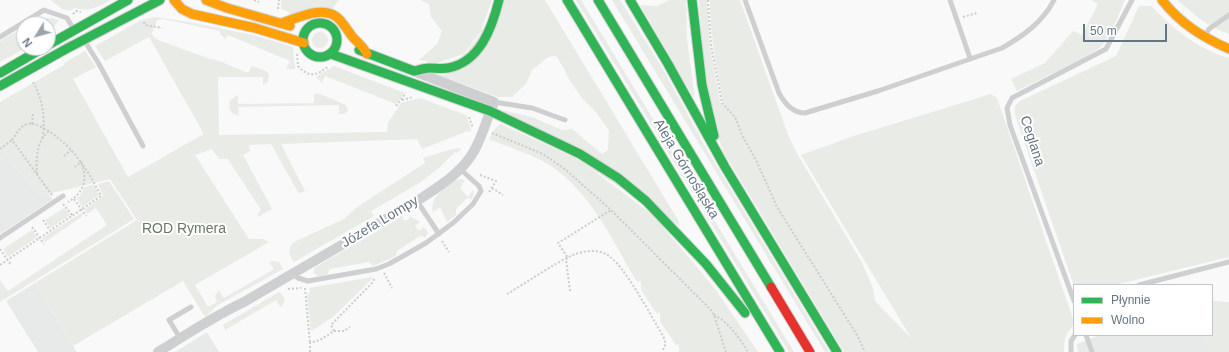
<!DOCTYPE html>
<meta charset="utf-8">
<style>
body{margin:0}
#map{position:relative;width:1229px;height:352px;overflow:hidden;background:#f9f9f9;font-family:Arial,sans-serif}
canvas{display:block}
.legend{position:absolute;left:1073px;top:284px;width:140px;height:52px;box-sizing:border-box;background:#fff;border:1px solid #c1c8cd;margin:0;padding:5px 7px;list-style:none;font-size:12px;color:#657683}
.legend li{display:flex;align-items:center;gap:8px;height:20px}
.legend b{width:20px;border:1px solid #c1c8cd}
.north{position:absolute;left:16px;top:16px;width:40px;height:40px;box-sizing:border-box;background:#fff;border:1px solid #c1c8cd;border-radius:50%;rotate:233deg;font-size:11px;font-weight:700;line-height:16px;text-align:center;color:#657683}
.north::after{content:'';display:block;margin:auto;width:14px;height:18px;background:#99a4ac;clip-path:polygon(50% 0,100% 100%,50% 72%,0 100%)}
.scale{position:absolute;left:1083px;top:24px;width:84px;height:18px;box-sizing:border-box;border:2px solid #657683;border-top:0;padding-left:5px;font-size:12px;line-height:14px;white-space:nowrap;color:#657683;-webkit-text-stroke:3px #fff;paint-order:stroke}
</style>
<div id="map">
<canvas width="1229" height="352"></canvas>
<ul class="legend">
<li><b style="height:5px;background:#30b455"></b>Płynnie</li>
<li><b style="height:5px;background:#ff9f0a"></b>Wolno</li>
</ul>
<div class="north">N</div>
<div class="scale">50 m</div>
</div>
<script>
const context = document.querySelector('canvas').getContext('2d');
context.lineJoin = 'round';
function fillPath(path, color) {
  context.fillStyle = color;
  context.fill(path, 'evenodd');
}
function stroke(path, color, width, dash) {
  context.strokeStyle = color;
  context.lineWidth = width;
  context.lineCap = dash ? 'butt' : 'round';
  context.setLineDash(dash || []);
  context.stroke(path);
}
function drawText(font, color, halo, rows, align = 'center') {
  context.font = font + ' Arial,sans-serif';
  context.lineWidth = 4;
  context.setLineDash([]);
  context.textBaseline = 'middle';
  context.strokeStyle = halo;
  context.fillStyle = color;
  for (const [text, x, y, turn = 0] of rows) {
    context.save();
    context.translate(x, y);
    context.rotate((+turn || 0) * Math.PI / 180);
    context.textAlign = isNaN(turn) ? turn : align;
    if (halo) context.strokeText(text, 0, 0);
    context.fillText(text, 0, 0);
    context.restore();
  }
}
fillPath(new Path2D(`
 M6,156L40,196L48,194L53,199L0,234V160Z
 M35,283L73,346L77,352H38L6,301Z
 M1212,301L1229,302V352H1078L1077,344L1100,335H1212Z
 M207,332L219,352H175Z`), '#e8e9e9');
fillPath(new Path2D(`
 M51,0H111C98,7 89,12 75,8L70,11L62,9Z
 M281,0H339L332,9L289,14V12L281,9Z
 M420,0H492L479,36L466,53L437,63L419,60L437,44L442,31L431,17L429,4Z
 M504,0H545L678,220L680,226L501,110L532,117L562,130L572,129L602,154L608,150L609,130L595,111L581,97L569,79L563,67L556,56L548,57L532,70L526,84L512,97H498L438,75L449,74Z
 M576,0H581L794,352H789Z
 M612,0H620L664,71L706,148L829,352H825Z
 M670,0H686L687,39L694,93V98L640,5L657,6Z
 M699,0H707L710,47L720,102L724,107C717,72 710,36 710,0H740L788,135L799,157L861,261L873,288L875,301L911,338L801,155L854,136L991,94L997,98L1074,322C1073,327 1069,330 1067,334C1064,340 1064,346 1064,352H844L724,153L719,139L702,64Z
 M1091,0H1125L1110,35L1100,48L1076,62L1017,91L1011,79L1045,63L1073,31L1082,35L1098,4Z
 M1177,0H1229V34C1208,28 1193,13 1177,0Z
 M1139,6H1151C1174,29 1197,49 1229,58V257L1115,285L1074,286L1015,115V106L1020,101L1116,56Z
 M155,17L189,22L253,35L293,47L295,69H286L290,61L228,35L226,39L220,34V31L163,19L157,20L152,33L153,36L158,40L210,59L217,60L248,73L252,66L266,71L269,74L268,82L263,85V77H218L219,135L387,132L388,123L401,103L420,98L466,115L471,129L470,132L468,131L422,149L417,139L281,144L305,191L300,193L298,192L271,144L249,145L250,151L243,155L272,209L257,217L259,212L261,210L228,159H219L212,149L195,155L249,239H263L269,242L195,285L208,307L217,302L215,296L219,291L224,298L274,269L269,262L273,261L279,262L283,269L218,305L205,317L183,281L73,346L35,283L137,220L110,179L40,196L6,156L0,160V102L64,65V63L85,51L96,67L73,79L128,177L204,134L149,37L105,61L95,46L141,20Z
 M42,18H51L59,20L48,35V24H30Z
 M24,27V48H26L0,62V41Z
 M312 40a8 8 0 1 1 16 0a8 8 0 1 1-16 0Z
 M334,66L405,93L396,104L325,76L322,83L316,77Z
 M314,94H320L346,105L348,111L344,114H339V105L238,107L239,116L233,114L229,109L230,100L238,95V104L314,103Z
 M500,124L578,159L654,216L716,290L758,352H679V344L676,345L660,321V312L657,314L641,290V281L637,282C613,241 591,193 551,166C533,154 509,148 489,139L494,130Z
 M462,148L457,153L455,152L439,168L421,182L371,211L374,216L294,262C289,257 287,247 294,242L344,219L357,207L425,163L423,158L452,149Z
 M461,179L465,180L460,188L468,197L473,190L474,194L472,199L467,198L456,209V215L447,222L440,207L433,212C429,196 446,188 456,180Z
 M109,181L134,219L0,302V280L8,291L107,225L96,208L87,214L84,210L103,196L98,184Z
 M94,185L99,195L82,207L77,199L82,193L84,187Z
 M64,208L70,215L51,228L45,220Z
 M81,213L83,216L45,242L42,238Z
 M403,216V220H408L410,216L420,222L415,226L419,231L424,227L428,232L426,237L420,236L397,251L396,256L373,266L369,262L330,269L327,275L318,276L314,273V268Z
 M32,230L37,237L8,257L3,249Z
 M372,277V279L333,317L311,331L307,294L310,293L309,288Z
 M279,292C285,296 286,301 282,306L280,307L276,300L225,330L223,325Z
 M1212,303L1229,305V352H1208L1202,335H1212Z`), '#e8ebe6');
const fast = new Path2D(`
 M567,0L780,352
 M598,0L771,287
 M630,0L668,64L725,167L837,352
 M692,0L702,85L714,136
 M303 40a17 17 0 1 1 34 0a17 17 0 1 1-34 0Z
 M48,45L128,0
 M359,50L414,71
 M331,54L490,111
 M414,71C419,70 424,68 429,68C435,68 442,69 448,68C480,62 492,28 499,0
 M0,73L43,48
 M0,86L66,49L160,0
 M490,111L580,154L618,178L646,201L706,264L745,313`);
const slow = new Path2D(`
 M174,0L182,9L192,14L255,28L304,43
 M206,0L227,8L290,26
 M1162,0C1180,23 1202,37 1229,49
 M282,23C300,17 325,4 340,20C344,25 348,30 351,35C357,43 362,44 367,54`);
const jam = new Path2D(`
 M771,287L810,352`);
stroke(fast, '#d5d6d7', 11);
stroke(slow, '#d5d6d7', 11);
stroke(jam, '#d5d6d7', 11);
stroke(new Path2D(`
 M254,0L259,2
 M708,0L711,45L722,103L735,117L742,135L756,160L777,207L857,335L865,352
 M278,9L279,0
 M73,14L76,11L81,12
 M963,17L977,13
 M144,22L145,25L162,28
 M297,54L298,66C310,79 317,75 329,66
 M33,82C43,100 46,120 42,140
 M402,100L413,97
 M396,106L406,93
 M469,117L473,128
 M32,124L33,114
 M492,133L543,154L566,170L611,210L711,310L714,315L726,352
 M0,149L12,140
 M64,156L71,150
 M37,174C36,161 36,142 48,132
 M480,175L496,181L489,192
 M492,188L503,195
 M52,195L12,140C17,134 19,127 27,124C42,120 77,152 82,165C88,182 82,194 68,202
 M74,199L86,216
 M63,204L72,215
 M43,220L50,230
 M32,227L44,244
 M442,241L449,252
 M0,249L11,265
 M0,265L101,196L92,179L81,162L75,167
 M384,273L392,288
 M305,288L310,343
 M288,289L301,288
 M570,291L566,259L568,258L558,243L611,210
 M507,294C528,282 551,265 573,255C582,251 596,249 606,254C623,262 652,318 663,336C666,342 666,346 662,351
 M714,315C729,322 740,339 748,352
 M334,331L331,325L372,283L375,278
 M310,352V343L320,340L334,331H344L350,327`), '#cbcccd', 2, [2, 2]);
stroke(new Path2D(`
 M745,0L779,93C785,104 793,113 805,113L878,91L1002,48C1023,36 1043,22 1054,0
 M950,0L970,58
 M1205,36L1209,29L1229,15
 M0,37L44,10L67,18L74,30
 M84,40L99,64L143,146
 M494,102L532,108L565,120
 M417,201L439,234
 M0,238L63,196
 M293,274L298,278L308,281L376,269L389,264L426,243L453,223L473,204L481,191L479,186L460,169
 M1139,285L1229,262
 M1074,301L1010,125L1007,108L1012,98L1106,49L1132,0
 M1086,335L1092,352
 M180,338L169,320L191,307
 M1071,352V341L1075,335`), '#cecfd0', 5);
stroke(new Path2D(`
 M158,352C186,335 214,316 244,302L417,201C438,187 462,173 474,151C483,135 487,118 494,102L416,72`), '#cecfd0', 10);
stroke(fast, '#30b455', 9);
stroke(slow, '#ff9f0a', 9);
stroke(jam, '#e5322d', 9);
drawText('14px', '#657683', '#fff', [
 ["Ceglana",1032,141,72],
 ["Aleja Górnośląska",686,169,59],
 ["Józefa Lompy",380,222,-31]
]);
drawText('14px', '#687a64', '#fff', [
 ["ROD Rymera",184,229]
]);
</script>
